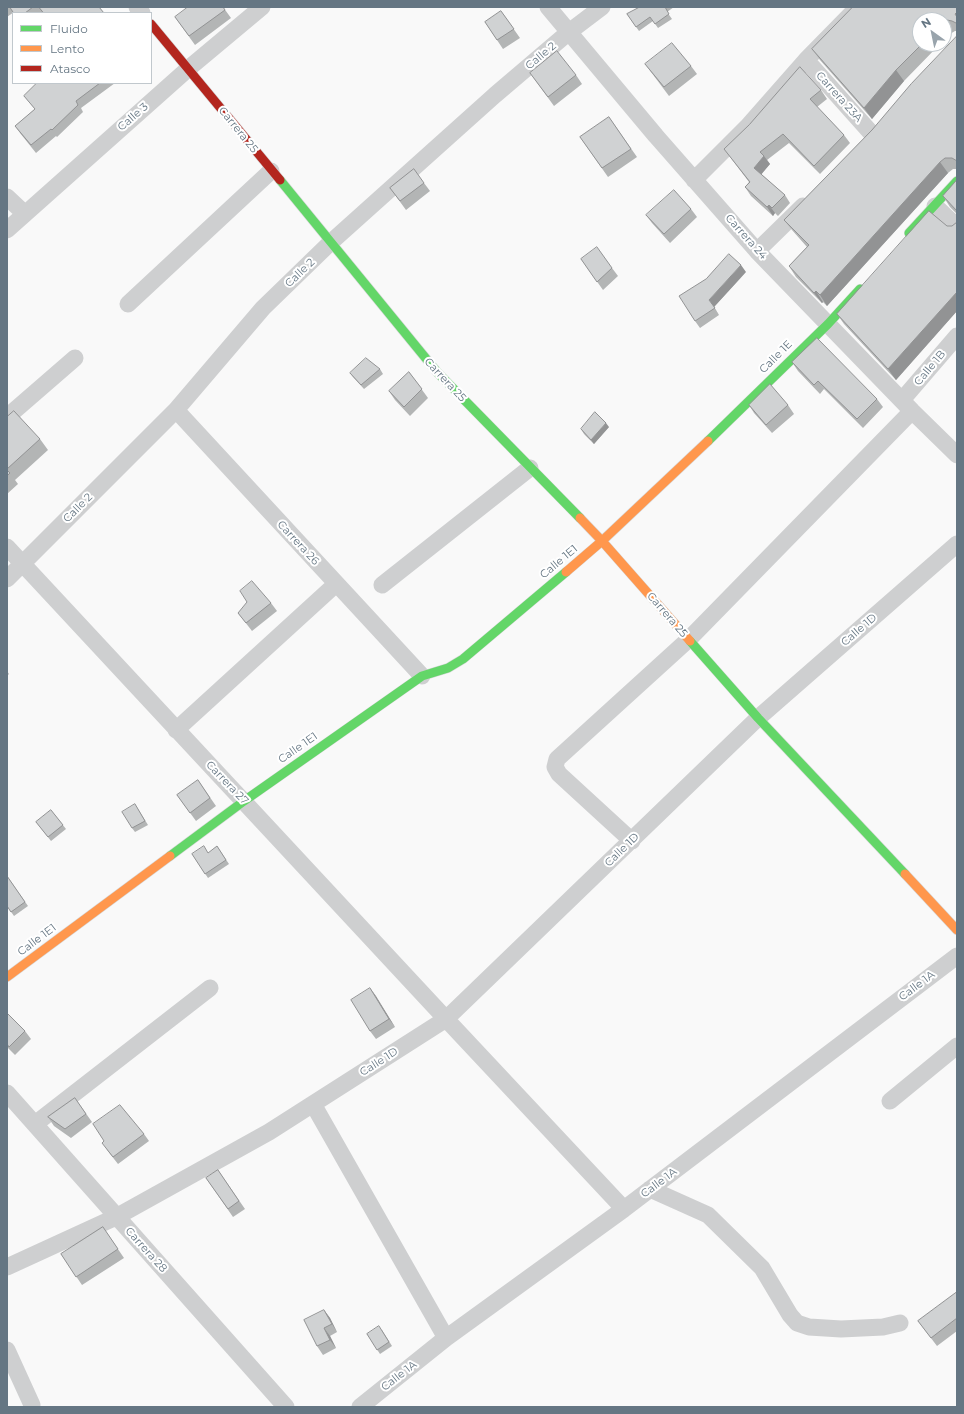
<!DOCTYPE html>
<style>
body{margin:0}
#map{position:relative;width:964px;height:1414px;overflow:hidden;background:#f9f9f9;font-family:Montserrat,sans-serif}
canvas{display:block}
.frame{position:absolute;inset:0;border:8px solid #657683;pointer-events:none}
.legend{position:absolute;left:12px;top:12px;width:140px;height:72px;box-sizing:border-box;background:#fff;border:1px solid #c1c8cd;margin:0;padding:5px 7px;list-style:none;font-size:12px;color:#657683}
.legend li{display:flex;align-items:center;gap:8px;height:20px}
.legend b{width:20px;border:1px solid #c1c8cd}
.north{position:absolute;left:912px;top:12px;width:40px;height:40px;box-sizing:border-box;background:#fff;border:1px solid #c1c8cd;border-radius:50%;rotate:327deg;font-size:11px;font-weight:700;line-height:16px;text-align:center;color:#657683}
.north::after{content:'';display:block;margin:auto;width:14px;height:18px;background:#99a4ac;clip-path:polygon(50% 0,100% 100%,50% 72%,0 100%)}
</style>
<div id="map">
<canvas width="964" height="1414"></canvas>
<div class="frame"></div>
<ul class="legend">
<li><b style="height:5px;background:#63d668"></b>Fluido</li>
<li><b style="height:5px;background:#ff974d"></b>Lento</li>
<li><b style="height:5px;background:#b3261e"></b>Atasco</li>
</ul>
<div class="north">N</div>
</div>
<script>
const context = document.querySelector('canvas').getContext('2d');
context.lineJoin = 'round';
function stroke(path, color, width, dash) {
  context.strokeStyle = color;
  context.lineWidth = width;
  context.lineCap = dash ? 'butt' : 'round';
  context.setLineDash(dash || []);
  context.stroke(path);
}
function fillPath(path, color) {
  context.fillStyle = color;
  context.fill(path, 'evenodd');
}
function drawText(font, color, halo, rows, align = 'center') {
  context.font = font + ' Montserrat,sans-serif';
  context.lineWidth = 4;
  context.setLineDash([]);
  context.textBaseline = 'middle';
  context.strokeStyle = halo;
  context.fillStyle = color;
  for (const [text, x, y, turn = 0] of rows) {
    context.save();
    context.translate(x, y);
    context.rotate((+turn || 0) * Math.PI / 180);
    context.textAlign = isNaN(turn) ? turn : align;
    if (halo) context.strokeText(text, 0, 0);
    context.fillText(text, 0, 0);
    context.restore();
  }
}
const fast = new Path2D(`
 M280,180L437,372L580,518
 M909,233L957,181
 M708,441L828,324L860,289
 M690,641L758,718L905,874
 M170,856L244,801L422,676L448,668L463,659L566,572`);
const slow = new Path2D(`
 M580,518L602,541L690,641
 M566,572L602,541L708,441
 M905,874L957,930
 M7,977L170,856`);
const jam = new Path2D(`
 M151,24L280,180`);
stroke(fast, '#d5d6d7', 10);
stroke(slow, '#d5d6d7', 10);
stroke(jam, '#d5d6d7', 10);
stroke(new Path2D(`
 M137,7L142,13
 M548,7L656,136L757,251L912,411L957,455
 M806,60L872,134
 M694,180L747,127L806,60L858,7
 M7,197L24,213
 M935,206L957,227
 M7,230L189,68L262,7
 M757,251L803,206
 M128,304L271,171
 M902,400L957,336
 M176,410L422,676
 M7,417L75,358
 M7,547L446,1019L624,1209
 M7,579L176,410L263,308L330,243L495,95L569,32L602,7
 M382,585L530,468
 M176,730L336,584
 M632,841L559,774L555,767L557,759L689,639L912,411
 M7,1093L286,1407
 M890,1101L957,1046
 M313,1104L446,1338
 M35,1124L210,988
 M650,1189L708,1215L762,1268L790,1315L797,1323L809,1327L841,1329L883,1327L900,1323
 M7,1267L116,1217L269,1132L446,1019L758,718L957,544
 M7,1350L32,1405
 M360,1407L446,1338L624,1209L957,956`), '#cecfd0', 17);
stroke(fast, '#63d668', 9);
stroke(slow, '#ff974d', 9);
stroke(jam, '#b3261e', 9);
fillPath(new Path2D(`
 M7,7H99L104,13H43L41,12L39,13H14V12L7,17Z
 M223,7L231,18L195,45L175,17Z
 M640,7H674L667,12L672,19L658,28L653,21L639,31L627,14Z
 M957,7V31H955L950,34L944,40V20L920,44H940L904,81L872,119L820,60L812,49Z
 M501,11L520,38L503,49L485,22Z
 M957,36V169H953L948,173L827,306L823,302L822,303L796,277L789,266L807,247L792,230L784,220L872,130Z
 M645,64L691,66L697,74L669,96Z
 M530,73L576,75L582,84L554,106Z
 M37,83H115L81,108L83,112L57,137L56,136L36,153L20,133L15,126L35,109L24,96Z
 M821,90L827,99L817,107L844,135L850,143L820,174L789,143L767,160L770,164L761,174L785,195L790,203L778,216L775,213L773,216L751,196L745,187L749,182L724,149Z
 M609,117L637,157L608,177L580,137Z
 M957,180V214L950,207L943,196Z
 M424,183L430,191L406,210L390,188Z
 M691,209L697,217L670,243L652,223L646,215Z
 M957,222V311L896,380L844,324L837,314L947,226H952Z
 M581,259L612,268L618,276L603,290Z
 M746,272L714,307L719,315L700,328L695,321Z
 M792,362L877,399L883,407L863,428L824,389L820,394L798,371Z
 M380,369L383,374L364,389L353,377L350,373Z
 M409,372L428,398L410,416L395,400L389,391Z
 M749,405H788L794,414L772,433L754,413Z
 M7,417L40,439L48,450L15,480L18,484L7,494Z
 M609,427L594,444L584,434L581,429Z
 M271,603L277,611L252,631L238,613Z
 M7,671L9,674L7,676Z
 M198,780L216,806L196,821L177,795Z
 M135,804L148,825L135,832L132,828Z
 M51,810L66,829L51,841L36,822Z
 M217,846L229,864L208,878L192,854L209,853Z
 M7,876L28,906L14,916L7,906Z
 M370,988L395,1027L376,1039L370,1031Z
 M7,1013L25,1031L31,1039L15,1055L7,1047Z
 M75,1098L92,1122L71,1138L54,1126L48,1117Z
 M144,1134L149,1141L118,1164L107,1150L104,1141Z
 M218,1170L245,1209L233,1217L206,1178Z
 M103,1227L124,1258L82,1285L61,1254Z
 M957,1292V1331L937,1346L918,1321Z
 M324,1310L330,1318L337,1332L330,1336L336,1348L323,1355L317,1346Z
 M382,1330L392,1346L380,1354L367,1334Z`), '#b3b5b5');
fillPath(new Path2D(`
 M896,70L904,81L872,119L864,108Z
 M764,156L770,164L760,176L754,168Z
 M940,162L948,173L827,306L820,295Z
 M769,205L775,213L773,216L767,207Z
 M741,265L746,272L714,307L719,315L709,300Z
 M816,291L823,302L822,303L814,293Z
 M957,292V311L896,380L888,369Z
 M606,423L609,427L594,444L591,440Z
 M370,988L376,996L395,1027L389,1019Z
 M324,1310L330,1318L337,1332L332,1324Z
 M324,1328L330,1336L336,1348L330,1340Z`), '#929394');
const building = new Path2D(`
 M10,7H33L25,13H14Z
 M39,7H99L104,13H44Z
 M188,7H223L225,10L189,36L175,17Z
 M640,7H665L669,14L655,24L650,17L636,27L627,14Z
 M853,7H957V12L955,14L957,17V24L956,23L952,21L947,20L944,22V20H920V44H922L896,70L864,108L812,49Z
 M501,11L514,29L497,40L485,22Z
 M957,36V161L952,158H945L940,162L820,295L816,291L814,293L789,266L809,245L784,220L872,130L911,84Z
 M672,43L691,66L664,87L645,64Z
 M557,51L576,75L548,97L530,73Z
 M800,67L821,90L810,99L844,135L814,166L783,134L760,152L764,156L754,168L785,195L772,208L769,205L767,207L745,187L750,182L724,149L749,125Z
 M37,83H100L76,101L78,105L52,130L51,129L31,145L15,126L35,109L24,96Z
 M609,117L631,149L602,168L580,137Z
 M414,169L424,183L400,201L390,188Z
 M957,180V211L943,196Z
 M674,190L691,209L664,234L646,215Z
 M929,211L947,226H952L957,222V292L888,369L837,314Z
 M597,247L612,268L597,282L581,259Z
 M729,254L741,265L709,300L715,308L695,321L679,296L706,279Z
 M817,338L877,399L857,419L818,381L814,385L792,362Z
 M366,358L380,369L361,385L350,373Z
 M409,372L422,389L404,407L389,391Z
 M770,384L788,405L766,425L749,405Z
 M14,411L40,439L7,469V417Z
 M595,412L606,423L591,440L581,429Z
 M7,470L10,473L7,476Z
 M252,581L271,603L246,623L238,613L247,602L240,591Z
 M198,780L210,798L190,813L177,795Z
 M135,804L145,821L132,828L122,812Z
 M51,810L63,825L48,837L36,822Z
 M204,846L208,853L217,846L226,860L205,874L192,854Z
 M7,876L25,902L11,912L7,906Z
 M370,988L389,1019L370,1031L351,1000Z
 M7,1013L25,1031L9,1047L7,1044Z
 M75,1098L86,1114L65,1129L48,1117Z
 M120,1105L144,1134L113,1157L102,1143L104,1141L93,1124Z
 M218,1170L239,1201L228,1209L206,1178Z
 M103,1227L118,1249L76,1277L61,1254Z
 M957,1292V1318L931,1338L918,1321Z
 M324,1310L332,1324L324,1328L330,1340L317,1346L304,1320Z
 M379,1326L389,1342L377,1350L367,1334Z`);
fillPath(building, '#d0d2d3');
stroke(building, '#929394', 1);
drawText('11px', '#657683', '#fff', [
 ["Calle 2",541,56,-40],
 ["Carrera 23A",839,97,48],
 ["Calle 3",133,117,-41],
 ["Carrera 25",238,130,51],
 ["Carrera 24",746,237,48],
 ["Calle 2",300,273,-44],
 ["Calle 1E",776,357,-45],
 ["Calle 1B",930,368,-50],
 ["Carrera 25",445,380,47],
 ["Calle 2",78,508,-45],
 ["Carrera 26",298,543,47],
 ["Calle 1E1",559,562,-40],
 ["Carrera 25",667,615,49],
 ["Calle 1D",859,630,-41],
 ["Calle 1E1",298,748,-35],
 ["Carrera 27",227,783,46],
 ["Calle 1D",622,850,-44],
 ["Calle 1E1",37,940,-37],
 ["Calle 1A",917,986,-37],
 ["Calle 1D",379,1062,-33],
 ["Calle 1A",659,1183,-37],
 ["Carrera 28",146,1250,48],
 ["Calle 1A",399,1376,-38]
]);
</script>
